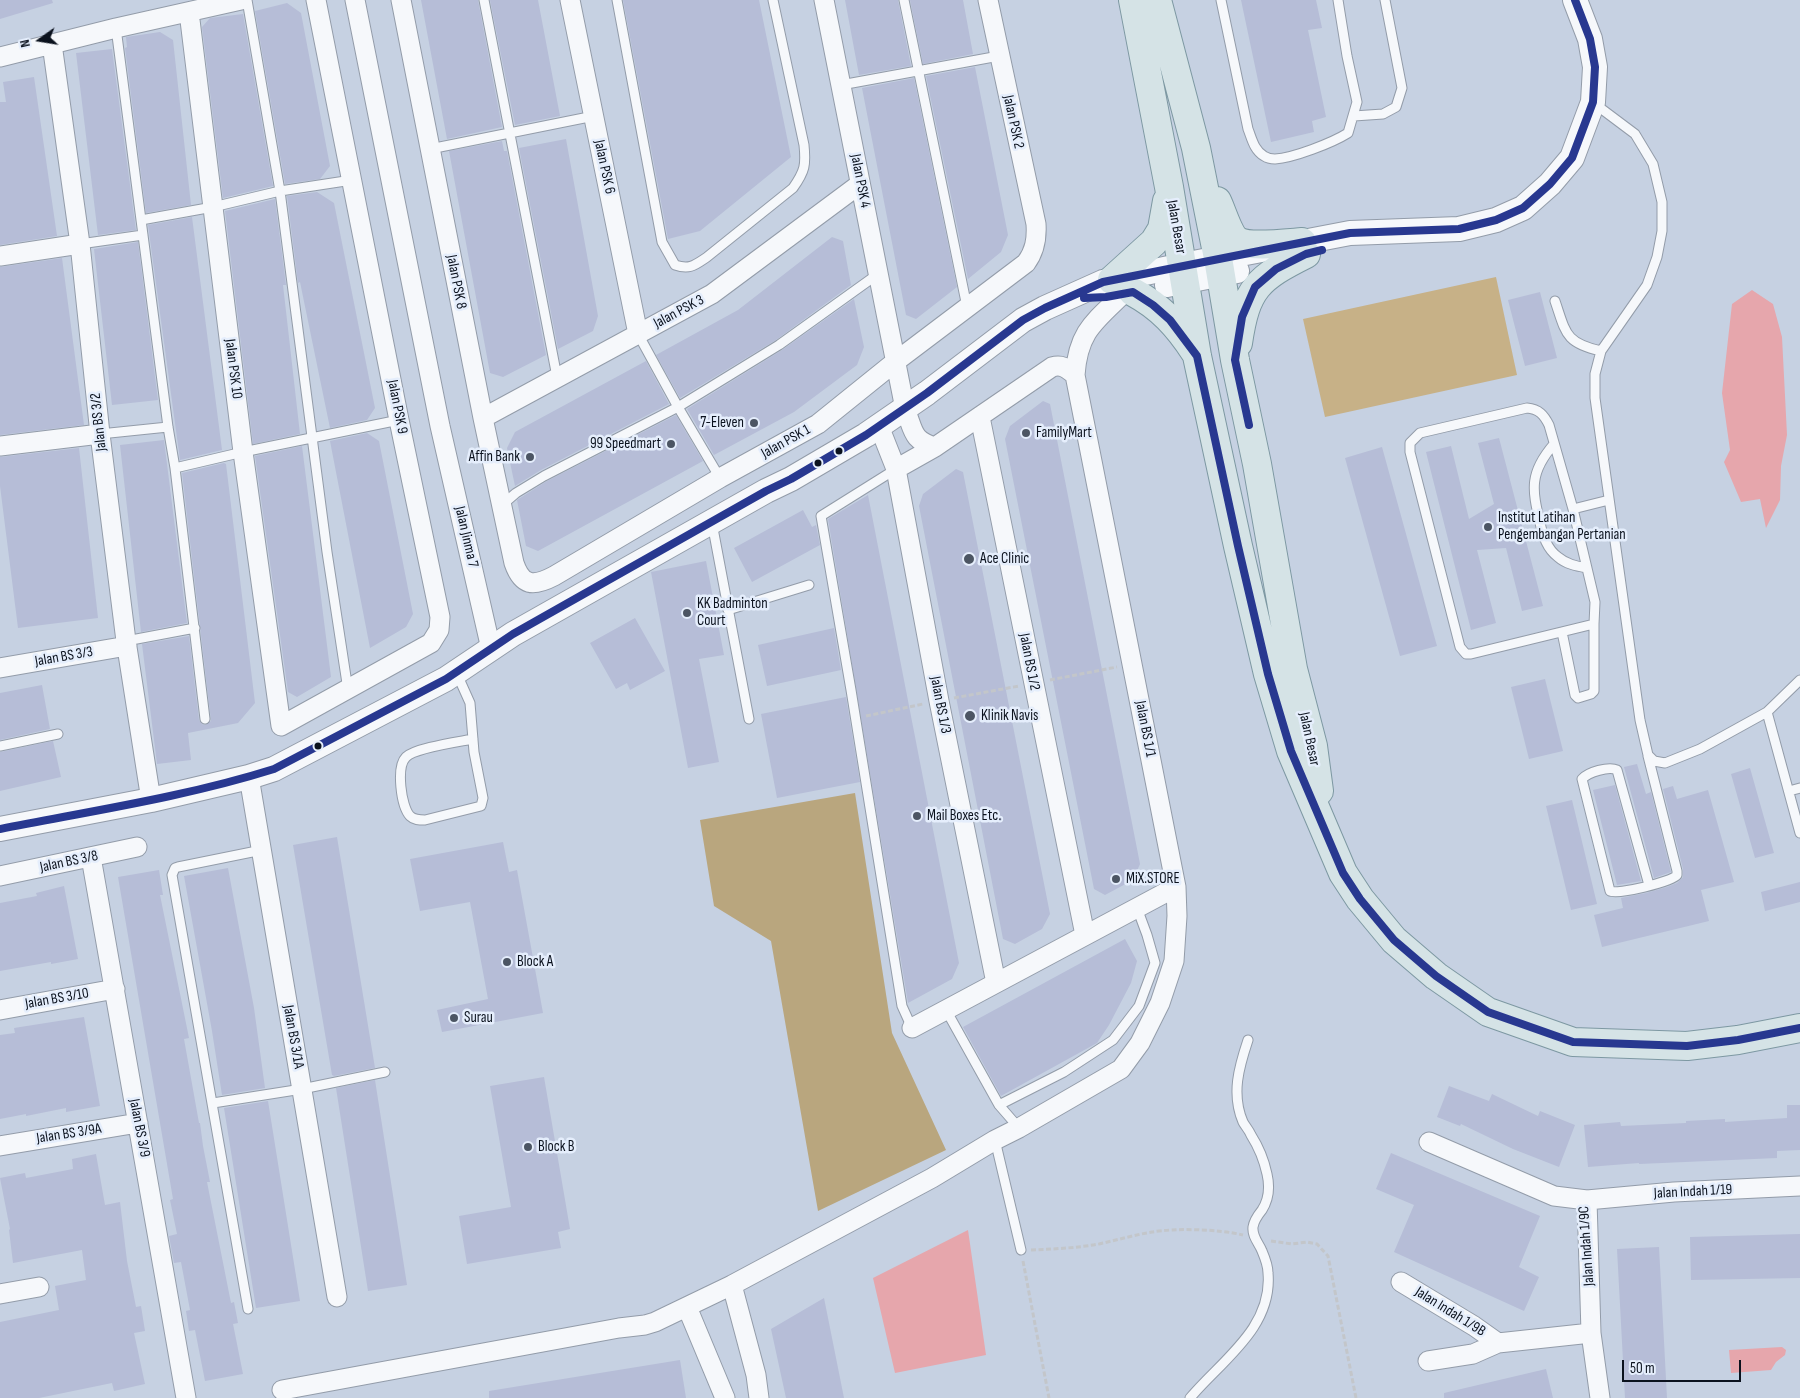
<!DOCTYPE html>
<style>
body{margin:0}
#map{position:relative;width:1800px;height:1398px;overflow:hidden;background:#c6d1e2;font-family:"Sofia Sans Condensed",sans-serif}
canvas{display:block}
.north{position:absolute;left:15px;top:15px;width:50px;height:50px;-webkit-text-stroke:4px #e5eefc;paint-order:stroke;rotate:257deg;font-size:14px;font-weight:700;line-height:20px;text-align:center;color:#0b121e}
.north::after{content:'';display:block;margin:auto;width:18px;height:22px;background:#0b121e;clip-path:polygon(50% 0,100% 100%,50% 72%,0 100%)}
.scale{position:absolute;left:1622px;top:1360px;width:119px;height:22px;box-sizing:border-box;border:2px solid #0b121e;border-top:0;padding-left:6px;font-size:15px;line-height:18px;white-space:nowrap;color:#0b121e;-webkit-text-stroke:4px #e5eefc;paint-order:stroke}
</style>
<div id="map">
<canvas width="1800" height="1398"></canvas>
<div class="north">N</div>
<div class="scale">50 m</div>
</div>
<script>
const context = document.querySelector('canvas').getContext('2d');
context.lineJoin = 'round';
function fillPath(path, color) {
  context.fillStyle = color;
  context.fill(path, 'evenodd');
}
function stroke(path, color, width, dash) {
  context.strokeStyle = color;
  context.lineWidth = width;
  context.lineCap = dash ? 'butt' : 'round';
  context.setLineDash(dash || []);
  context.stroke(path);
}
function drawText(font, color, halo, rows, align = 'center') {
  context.font = font + ' "Sofia Sans Condensed",sans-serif';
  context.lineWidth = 5;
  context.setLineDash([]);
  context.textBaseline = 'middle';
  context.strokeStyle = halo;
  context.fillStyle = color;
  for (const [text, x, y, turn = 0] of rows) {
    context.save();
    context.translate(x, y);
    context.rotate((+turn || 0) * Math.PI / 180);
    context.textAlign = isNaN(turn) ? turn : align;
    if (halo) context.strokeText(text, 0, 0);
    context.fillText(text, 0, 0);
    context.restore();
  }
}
fillPath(new Path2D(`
 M1496,277L1517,375L1325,417L1303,319Z`), '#c7b187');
fillPath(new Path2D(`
 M855,793L892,1033L946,1150L818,1211L771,941L714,906L700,820Z`), '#b9a67e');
fillPath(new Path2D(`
 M1752,290L1773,304L1782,337L1787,435L1781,466L1780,500L1766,528L1760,499L1741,502L1724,462L1730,450L1722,393L1732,304Z
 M968,1230L986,1355L895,1373L873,1278Z
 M1782,1347L1786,1350L1785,1355L1776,1362L1771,1370L1731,1373L1729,1350Z`), '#e6a6ac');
fillPath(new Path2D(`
 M0,0H52L53,3L0,19Z
 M421,0H478L502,127L447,139Z
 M490,0H538L560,116L515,125Z
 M623,0H759L791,157L700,231L668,239Z
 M845,0H898L911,66L859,75Z
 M910,0H963L973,54L923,64Z
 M1241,0H1316L1322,28L1308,30L1326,117L1312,121L1314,132L1271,142Z
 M287,3L301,13L330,166L320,179L285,184L255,11Z
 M243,14L273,186L223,198L202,27L210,18Z
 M160,32L173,40L191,205L146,213L125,48L127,47L126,37Z
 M112,49L136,230L98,235L76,53Z
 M975,67L1008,235L1001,252L968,279L926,76Z
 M34,77L57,236L0,245V102H6L3,82Z
 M914,78L957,287L916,319L906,315L862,88Z
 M566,139L598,316L593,331L558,349L519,148Z
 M502,141L504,151H507L546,355L503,377L490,373L449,151Z
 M317,192L334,203L375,408L367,420L330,428L300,282L298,283L287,196Z
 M275,199L286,285H283L300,434L253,444L225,211Z
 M192,217L222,450L180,460L148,225Z
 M832,237L843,241L851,285L776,340L680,398L656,355L738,310Z
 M138,242L158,400L112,405L94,249Z
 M62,258L84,425L0,435V267Z
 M1540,292L1557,358L1525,366L1508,300Z
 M854,299L864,347L857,365L794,412L714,455L687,409L782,350Z
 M646,361L669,404L541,470L515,486L507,448L515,432Z
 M1043,401L1050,404L1140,864L1133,880L1105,895L1094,889L1005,439L1010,426Z
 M676,415L703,461L538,551L526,546L517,500L547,481Z
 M367,433L379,441L413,614L406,627L370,648L330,441Z
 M1499,438L1543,606L1522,611L1506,548L1477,550L1496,623L1471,630L1426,452L1451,446L1469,519L1494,504L1478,443Z
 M164,440L187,623L141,632L120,445Z
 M302,446L331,677L297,697L288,692L255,456Z
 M1382,447L1437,646L1400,656L1345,458Z
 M79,448L98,618L18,628L0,486V457Z
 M224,463L226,464L255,703L238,723L188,733L191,760L157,764L142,644L189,636L199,720L202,724L205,725L211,721L182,473Z
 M956,469L963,472L1050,914L1042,929L1015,944L1003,939L919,506L923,494Z
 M868,495L959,963L952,979L908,1003L828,519Z
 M803,510L812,527L816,525L820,545L752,582L734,548Z
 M706,561L724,655L699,659L719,762L688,768L651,572Z
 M635,618L665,671L630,690L627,683L616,689L590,643Z
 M834,628L841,670L767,686L758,645Z
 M1545,679L1563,751L1529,759L1511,687Z
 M42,685L50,729L0,740V693Z
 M846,697L860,782L777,798L761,714Z
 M53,741L61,777L0,791V752Z
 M1637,764L1646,794L1651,792L1671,872L1654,878L1624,767Z
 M1750,768L1774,853L1755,858L1731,774Z
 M1615,785L1641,881L1617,885L1593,790Z
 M1673,786L1677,799L1708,790L1734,882L1701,890L1709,921L1602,947L1594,915L1623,908L1621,898L1646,893L1667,887L1677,883L1683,877V869L1663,789Z
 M1572,800L1597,904L1571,910L1546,806Z
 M337,837L375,1068L334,1076L332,1075L293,845Z
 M503,842L509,872L517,870L543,1013L442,1032L437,1010L488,999L470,902L420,911L410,859Z
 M228,868L254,1008L265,1088L222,1095L212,1031L184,876Z
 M159,870L163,895H160L189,1038L184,1039L199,1123H200L203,1146L210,1182H207L231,1303L234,1302L238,1323L233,1324L243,1374L205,1381L195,1330L189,1331L186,1311L190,1310L181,1262L174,1263L169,1236L177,1234L170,1200L173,1199L118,877Z
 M1800,882V902L1765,911L1761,892Z
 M64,886L78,959L51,964V962L0,971V903L37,896L36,893Z
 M1125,939L1137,961L1131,983L1109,1025L1097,1043L1001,1096L963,1027Z
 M84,1017L100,1106L66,1112V1108L26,1116V1114L0,1119V1035L15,1033L14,1028Z
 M544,1077L570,1229L558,1232L561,1248L467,1264L459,1216L511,1207L490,1086Z
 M375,1080L407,1285L368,1291L336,1088Z
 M1449,1086L1489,1101L1492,1094L1538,1116L1540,1111L1575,1125L1559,1167L1513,1149L1461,1124L1460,1126L1437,1117Z
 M268,1101L300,1301L256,1308L224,1108Z
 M1787,1105H1800V1150L1777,1151V1158L1639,1164V1163L1588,1167L1584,1125L1620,1122L1621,1126L1686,1123V1121L1725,1119V1122L1787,1118Z
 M1391,1153L1540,1216L1519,1267L1539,1277L1524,1311L1394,1252L1414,1205L1376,1189Z
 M96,1154L105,1205L120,1202L127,1261L136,1307L141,1306L145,1331L134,1333L145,1384L114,1391L112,1383L39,1398H0V1322L59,1310L55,1286L86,1280L82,1250L13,1263L9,1230L10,1229L0,1178L25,1173L26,1178L73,1169L72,1159Z
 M1800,1234V1278L1691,1280L1690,1237Z
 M1659,1247L1667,1398H1625L1617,1249Z
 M824,1298L844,1398H786L771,1329Z
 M680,1360L686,1398H489V1391Z
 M1546,1369L1553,1398H1444V1393Z`), '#b6bdd7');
const service = new Path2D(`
 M247,0L280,191L327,552L348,690
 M484,0L557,377
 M617,0L662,242L675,265C690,270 695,265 707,257L793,188C805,171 806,165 804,145L773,0
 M904,0L967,307
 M1221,0L1248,129C1252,139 1254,150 1264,156C1267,158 1271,159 1275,159C1293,158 1332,143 1348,133L1357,102L1347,56L1338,0
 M116,28L168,427L175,468L205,719
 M841,85L999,56
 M1595,104L1635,134L1653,164L1662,202V231L1657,257L1647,285L1601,351L1595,374V398L1640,720L1648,755L1654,761L1665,763L1700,749L1767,712L1800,680
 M1354,116L1383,114L1396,107L1402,88L1385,0
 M430,149L594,116
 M141,220L213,207L280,191L352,180
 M80,244L143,235
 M1555,301C1566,333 1565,343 1601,351
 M638,334L678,407L720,478
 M1527,408C1539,409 1544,415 1549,425L1573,509L1595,602L1594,624L1471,654H1466L1460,647L1410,452V443L1420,433Z
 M100,434L168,427
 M1554,444C1529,473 1532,489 1540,523C1543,536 1547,549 1558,557C1566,564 1576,566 1587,568
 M175,468L243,452L399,420
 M896,469L821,516L851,690L902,1006L912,1028
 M502,505L516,493L544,476L678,407L779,345L878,274
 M1573,509L1609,500
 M712,523L749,719
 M728,610L809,585
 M1562,632L1575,695L1578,698L1591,694L1594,691V624
 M126,641L195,628
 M457,674L470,703L474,752L483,798L481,806L425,820C419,820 414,820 410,816C401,806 396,767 406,757C415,748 458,742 473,739
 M1767,712L1800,833
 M0,746L58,734
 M1648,756L1677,871V875C1672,882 1617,895 1610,891L1582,779C1588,772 1609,766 1617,770L1649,885
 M1789,791L1800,788
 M946,1010L999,1105L1019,1128
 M213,1103L302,1089L385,1072
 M999,1105L1064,1072L1113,1040L1139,1006L1155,963L1147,935L1137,908
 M995,1140L1021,1250
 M248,1309L172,875L175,868L178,867L262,850
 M1190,1398C1221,1361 1273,1328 1268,1273C1268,1266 1265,1258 1262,1251C1259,1243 1252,1237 1253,1227C1254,1220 1258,1215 1262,1210C1269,1199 1270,1187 1267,1174C1264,1160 1258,1146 1251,1135C1249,1130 1245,1126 1243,1122C1231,1094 1239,1067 1248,1040`);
const minor = new Path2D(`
 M355,0L440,426L491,649
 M401,0L483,418L514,563C522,586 533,587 554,576L720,478L818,424L895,362L1026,263C1035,251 1037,239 1036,224L988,0
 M570,0L638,334
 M824,0L905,409C914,430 911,440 935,447
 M189,12L243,452L281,726L431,643L439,630L440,617L399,420L316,0
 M52,44L80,244L100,434L126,641L151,800
 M0,57L116,28L241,0
 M0,256L80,244
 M980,417L1085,935
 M483,418L712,294L860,184
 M879,426L896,469
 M0,446L100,434
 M0,668L127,646
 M249,777L337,1297
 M91,857L186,1398
 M0,876L137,847
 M996,983L939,701L896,469L935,447L1052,367C1063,364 1067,369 1075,375
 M0,1010L115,989
 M912,1028L1176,887
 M1429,1142L1554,1196L1587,1200L1674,1192L1800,1186
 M0,1146L138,1123
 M1587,1200L1591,1333L1600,1398
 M1401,1282L1474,1326L1498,1343
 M732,1285L756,1375L759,1398
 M0,1294L39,1287
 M687,1307L725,1398
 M1428,1361L1473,1354L1498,1343L1591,1333
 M282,1390L619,1328L645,1325L655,1322L732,1285L932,1178L995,1140L1019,1128L1121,1069L1140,1043L1160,1003L1174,961L1177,916L1176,887L1075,375C1078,332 1094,322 1123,294`);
const tertiary = new Path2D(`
 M1167,285L1237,271
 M0,829L151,800L249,777L274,769L446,679L513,634L766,491L791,479L866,435L927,393L1023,320L1045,308L1103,282L1183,265L1350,233L1459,229L1496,220L1523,208L1550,184L1572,158L1593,102L1595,67L1590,39L1575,0`);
const primary = new Path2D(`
 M1133,0L1169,187L1197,356L1238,546L1268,674L1291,751L1343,873L1360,899L1394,940L1436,976L1488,1012L1573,1042L1687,1046L1738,1040L1800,1028
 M1157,0L1196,148L1218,258L1235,360L1257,464L1293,669L1313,746L1319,791
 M1217,201C1222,211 1228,233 1236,240C1247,248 1288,243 1302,242
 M1112,280L1154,242L1162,229L1167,201
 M1133,292C1161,307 1178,326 1195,352
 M1238,343C1246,288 1258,278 1306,254`);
stroke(service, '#939ca9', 11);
stroke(minor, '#939ca9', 21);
stroke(tertiary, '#939ca9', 26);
stroke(primary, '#7d98a2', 30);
stroke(new Path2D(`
 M1050,680L1117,667
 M954,698L1019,686
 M866,716L923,704
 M1271,1241L1292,1244L1307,1242L1317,1244L1328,1256L1356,1398
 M1031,1250C1054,1249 1077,1248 1099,1244C1117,1240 1134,1235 1152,1232C1175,1228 1219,1229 1243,1235
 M1023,1261L1049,1398`), '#c3c6ca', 3, [5, 2.5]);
stroke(service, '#f6f8fb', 9);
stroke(minor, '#f6f8fb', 19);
stroke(tertiary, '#f6f8fb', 24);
stroke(primary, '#d5e3e6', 28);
stroke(new Path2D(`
 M1084,298L1106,297L1133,292L1153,305L1170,320L1197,356L1238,546L1268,674L1291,751L1343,873L1360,899L1394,940L1436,976L1488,1012L1573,1042L1687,1046L1738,1040L1800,1028
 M1249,425L1235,360L1242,317L1255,287L1276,269L1306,254L1322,250
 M0,829C91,811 185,797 274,769L446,679L513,634L766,491L791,479L866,435L927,393L1023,320L1045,308L1103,282L1350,233L1459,229L1496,220L1523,208L1550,184L1572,158L1593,102L1595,67L1590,39L1575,0`), '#283890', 8);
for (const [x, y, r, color] of [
 [754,423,5,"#4c5563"],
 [1026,433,5,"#4c5563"],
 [671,444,5,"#4c5563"],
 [839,451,4.5,"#0b121e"],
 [530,457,5,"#4c5563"],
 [818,463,4.5,"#0b121e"],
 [1488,527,5,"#4c5563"],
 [969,559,6,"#4c5563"],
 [687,613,5,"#4c5563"],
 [970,716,6,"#4c5563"],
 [318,746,4.5,"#0b121e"],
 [917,816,5,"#4c5563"],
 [1116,879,5,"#4c5563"],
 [507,962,5,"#4c5563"],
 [454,1018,5,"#4c5563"],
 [528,1147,5,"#4c5563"]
]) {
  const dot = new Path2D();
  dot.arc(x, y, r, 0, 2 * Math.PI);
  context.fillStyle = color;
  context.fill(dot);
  stroke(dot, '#e5eefc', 2);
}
drawText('15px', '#0b121e', '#e5eefc', [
 ["Jalan PSK 2",1013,122,78],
 ["Jalan PSK 6",604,167,78],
 ["Jalan PSK 4",860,181,79],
 ["Jalan Besar",1176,227,80],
 ["Jalan PSK 8",456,282,79],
 ["Jalan PSK 3",679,312,-28],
 ["Jalan PSK 10",233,369,83],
 ["Jalan PSK 9",397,407,79],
 ["Jalan BS 3/2",99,422,-96],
 ["Jalan PSK 1",786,442,-29],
 ["Jalan Jinma 7",466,537,77],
 ["Jalan BS 3/3",64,657,-10],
 ["Jalan BS 1/2",1029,662,79],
 ["Jalan BS 1/3",940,705,79],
 ["Jalan BS 1/1",1145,729,79],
 ["Jalan Besar",1309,739,78],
 ["Jalan BS 3/8",69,862,-12],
 ["Jalan BS 3/10",57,999,-10],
 ["Jalan BS 3/1A",293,1037,80],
 ["Jalan BS 3/9",139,1128,79],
 ["Jalan BS 3/9A",69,1134,-9],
 ["Jalan Indah 1/19",1693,1192,-3],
 ["Jalan Indah 1/9C",1587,1246,-94],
 ["Jalan Indah 1/9B",1450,1312,32]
]);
drawText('15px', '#0b121e', '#e5eefc', [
 ["7-Eleven",744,423,"right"],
 ["FamilyMart",1036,433],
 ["99 Speedmart",661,444,"right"],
 ["Affin Bank",520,457,"right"],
 ["Institut Latihan",1498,518],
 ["Pengembangan Pertanian",1498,535],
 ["Ace Clinic",980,559],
 ["KK Badminton",697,604],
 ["Court",697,621],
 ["Klinik Navis",981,716],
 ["Mail Boxes Etc.",927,816],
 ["MiX.STORE",1126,879],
 ["Block A",517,962],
 ["Surau",464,1018],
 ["Block B",538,1147]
], 'left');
</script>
